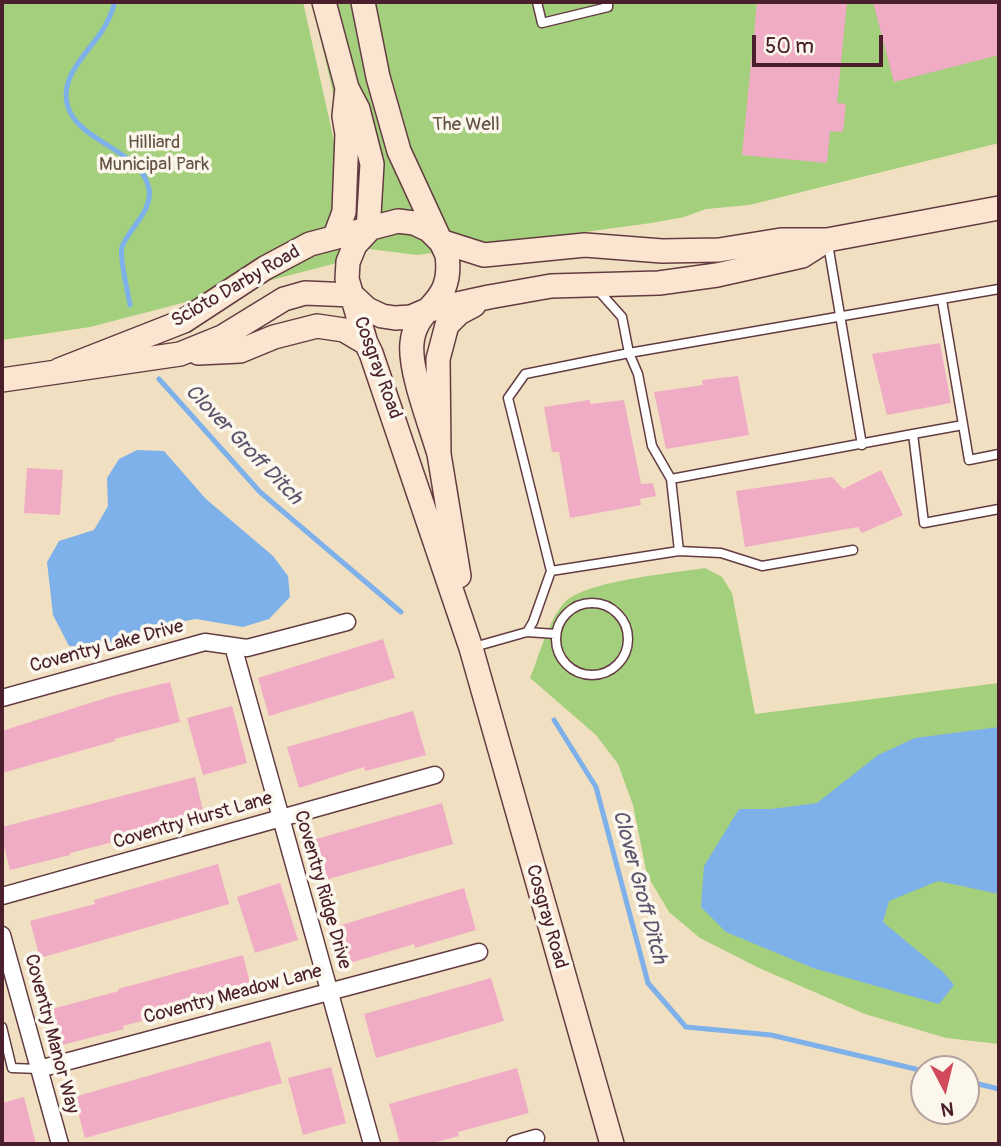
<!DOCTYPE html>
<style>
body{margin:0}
#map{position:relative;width:1001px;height:1146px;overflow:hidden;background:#f0e0c1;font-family:Pangolin,sans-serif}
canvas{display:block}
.frame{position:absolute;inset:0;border:4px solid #4a1f2b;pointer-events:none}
.north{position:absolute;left:910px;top:1055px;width:70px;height:70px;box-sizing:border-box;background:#fbf7ec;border:2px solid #b4a19f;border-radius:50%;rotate:173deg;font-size:19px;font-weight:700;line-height:28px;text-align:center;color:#4a1f2b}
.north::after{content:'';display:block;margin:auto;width:24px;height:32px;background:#d1495b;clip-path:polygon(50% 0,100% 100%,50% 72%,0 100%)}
.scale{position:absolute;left:752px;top:35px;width:131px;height:32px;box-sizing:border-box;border:4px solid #4a1f2b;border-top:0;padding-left:9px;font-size:21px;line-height:24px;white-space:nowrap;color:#4a1f2b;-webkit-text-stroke:5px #fbf7ec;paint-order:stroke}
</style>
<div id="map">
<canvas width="1001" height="1146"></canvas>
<div class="frame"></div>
<div class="north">N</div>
<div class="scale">50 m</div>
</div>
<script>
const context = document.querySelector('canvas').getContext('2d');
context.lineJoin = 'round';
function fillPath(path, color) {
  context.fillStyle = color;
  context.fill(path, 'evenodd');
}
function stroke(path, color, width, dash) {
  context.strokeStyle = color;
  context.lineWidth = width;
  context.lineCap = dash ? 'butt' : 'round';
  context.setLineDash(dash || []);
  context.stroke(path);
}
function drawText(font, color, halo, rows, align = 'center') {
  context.font = font + ' Pangolin,sans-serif';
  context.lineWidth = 7;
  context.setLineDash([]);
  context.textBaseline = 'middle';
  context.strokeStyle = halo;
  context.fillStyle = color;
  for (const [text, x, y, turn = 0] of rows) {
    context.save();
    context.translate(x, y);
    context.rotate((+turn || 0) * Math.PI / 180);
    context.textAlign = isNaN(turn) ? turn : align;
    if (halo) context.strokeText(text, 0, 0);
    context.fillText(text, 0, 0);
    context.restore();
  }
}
fillPath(new Path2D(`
 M2,2H303L360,257L90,327L2,340Z
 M312,2H999V143L749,205L706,209L684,217L651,223L417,255L369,249Z
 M705,568L722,577L732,593L755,714L999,683V1044L946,1038L865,1014L759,968L700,938L669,912L647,875L633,805L618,764L596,735L530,678C540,654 547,623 564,603C583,581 674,573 705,568Z`), '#a4cf7c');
fillPath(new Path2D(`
 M137,450L164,451L206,499L273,556L288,576L290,597L269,619L243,627L196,619L156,626L96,648L69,646L53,615L47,562L59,541L94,530L108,506L107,478L119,459Z
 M999,727V894L938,881L889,901L883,922L943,972L954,985L939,1004L813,968L726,932L701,907L704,866L739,809H771L817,803L878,755L915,738Z`), '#7eb0ea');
stroke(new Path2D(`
 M115,2C112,12 108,22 102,31C87,54 55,80 70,112C85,143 143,153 149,189C153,211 129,228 122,247C119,257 128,292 130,305
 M159,379L260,492L401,612
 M554,720L596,787L648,983L686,1027L771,1035L924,1071
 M966,1081L999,1089`), '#7eb0ea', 5);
fillPath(new Path2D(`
 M757,2H847L837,103L846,104L843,132L830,131L827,163L742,155Z
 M873,2H999V55L894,82Z
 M940,343L951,403L887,415L872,354Z
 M738,376L749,435L666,449L654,392L703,385L702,380Z
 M589,400L591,404L624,400L641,484L653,483L656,496L640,499L641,505L570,518L559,452H552L544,407Z
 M27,468L63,470L60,515L24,513Z
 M881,470L903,515L862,533L858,527L745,547L736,491L832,477L843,489Z
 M383,639L395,678L269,716L258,678Z
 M170,682L180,722L114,739L115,741L2,773V731L112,696Z
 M232,706L247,763L203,775L187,718Z
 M413,711L426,755L365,771L364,767L299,788L287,747Z
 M195,777L205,819L70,853V855L10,870L2,838V827Z
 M442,803L453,844L325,880L313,840Z
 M218,864L229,904L40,958L30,921L95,904L94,900Z
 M280,883L298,940L255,953L237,897Z
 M464,888L476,930L415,948L414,944L350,963L338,926Z
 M243,955L252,992L123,1026L124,1029L62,1045L52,1009L119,991L118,989Z
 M491,978L504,1021L376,1058L364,1014Z
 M270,1041L282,1083L85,1138L74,1097Z
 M331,1067L346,1123L303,1135L288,1078Z
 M517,1068L529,1113L458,1132L459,1136L428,1144H400L389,1104Z
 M24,1097L36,1144H2V1103Z`), '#f0abc5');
const lane = new Path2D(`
 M537,2L542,23L608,7V2
 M828,244L862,445
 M597,289L622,317L629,353L638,374L652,446L671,479L679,551
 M942,300L969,460L999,454
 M913,434L963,425
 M671,479L913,434L924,523L999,509
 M551,571L679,551L721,553L762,566L853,550
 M556 639a36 36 0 1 1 72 0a36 36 0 1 1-72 0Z
 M527,632L533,622L551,571L508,398L525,374L629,353L999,289
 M474,647L527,632L556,634
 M2,1027L12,1068L39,1069`);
const street = new Path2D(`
 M233,646L372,1144
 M2,698L205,642L247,648L347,622
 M2,896L435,775
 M2,935L60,1144
 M39,1069L479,952
 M515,1144L536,1138`);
const secondary = new Path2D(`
 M324,2L347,88L358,109L372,164L368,231L355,245L348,262L347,279L366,343L371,353L471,648L612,1144
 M363,2L378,77L399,151L447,255C454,307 416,303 412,343C409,371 431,426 439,454
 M335,236L344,212L347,134L344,116L347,88
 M198,353L240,351L274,337L317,326L344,330L366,343
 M59,370L184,321L265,268L310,244L398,221L414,223L429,230L440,241L484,255L585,245L662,251L719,250L781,240H827L999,208
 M2,380L180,354L222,337L284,299L305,293L352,295L367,309L382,316L395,318L411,317L425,311L489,297L551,286L659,283L717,275L802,256L827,240
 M459,576L439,454L438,359L447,325L459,313L474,305`);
stroke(lane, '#633c42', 11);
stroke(street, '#633c42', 19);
stroke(secondary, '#633c42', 26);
stroke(lane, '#fff', 8);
stroke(street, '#fff', 16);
stroke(secondary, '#fce5d0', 23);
drawText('19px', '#655443', '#fbf7ec', [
 ["The Well",466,125],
 ["Hilliard",154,143],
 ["Municipal Park",154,165]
]);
drawText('19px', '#4a1f2b', '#fbf7ec', [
 ["Scioto Darby Road",236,287,-30],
 ["Cosgray Road",377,368,70],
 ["Coventry Lake Drive",107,647,-15],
 ["Coventry Hurst Lane",193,821,-16],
 ["Coventry Ridge Drive",322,890,74],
 ["Cosgray Road",546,917,74],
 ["Coventry Meadow Lane",233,995,-15],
 ["Coventry Manor Way",51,1034,75]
]);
drawText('italic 21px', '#5c526e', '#fbf7ec', [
 ["Clover Groff Ditch",243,445,46],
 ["Clover Groff Ditch",639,887,75]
]);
</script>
